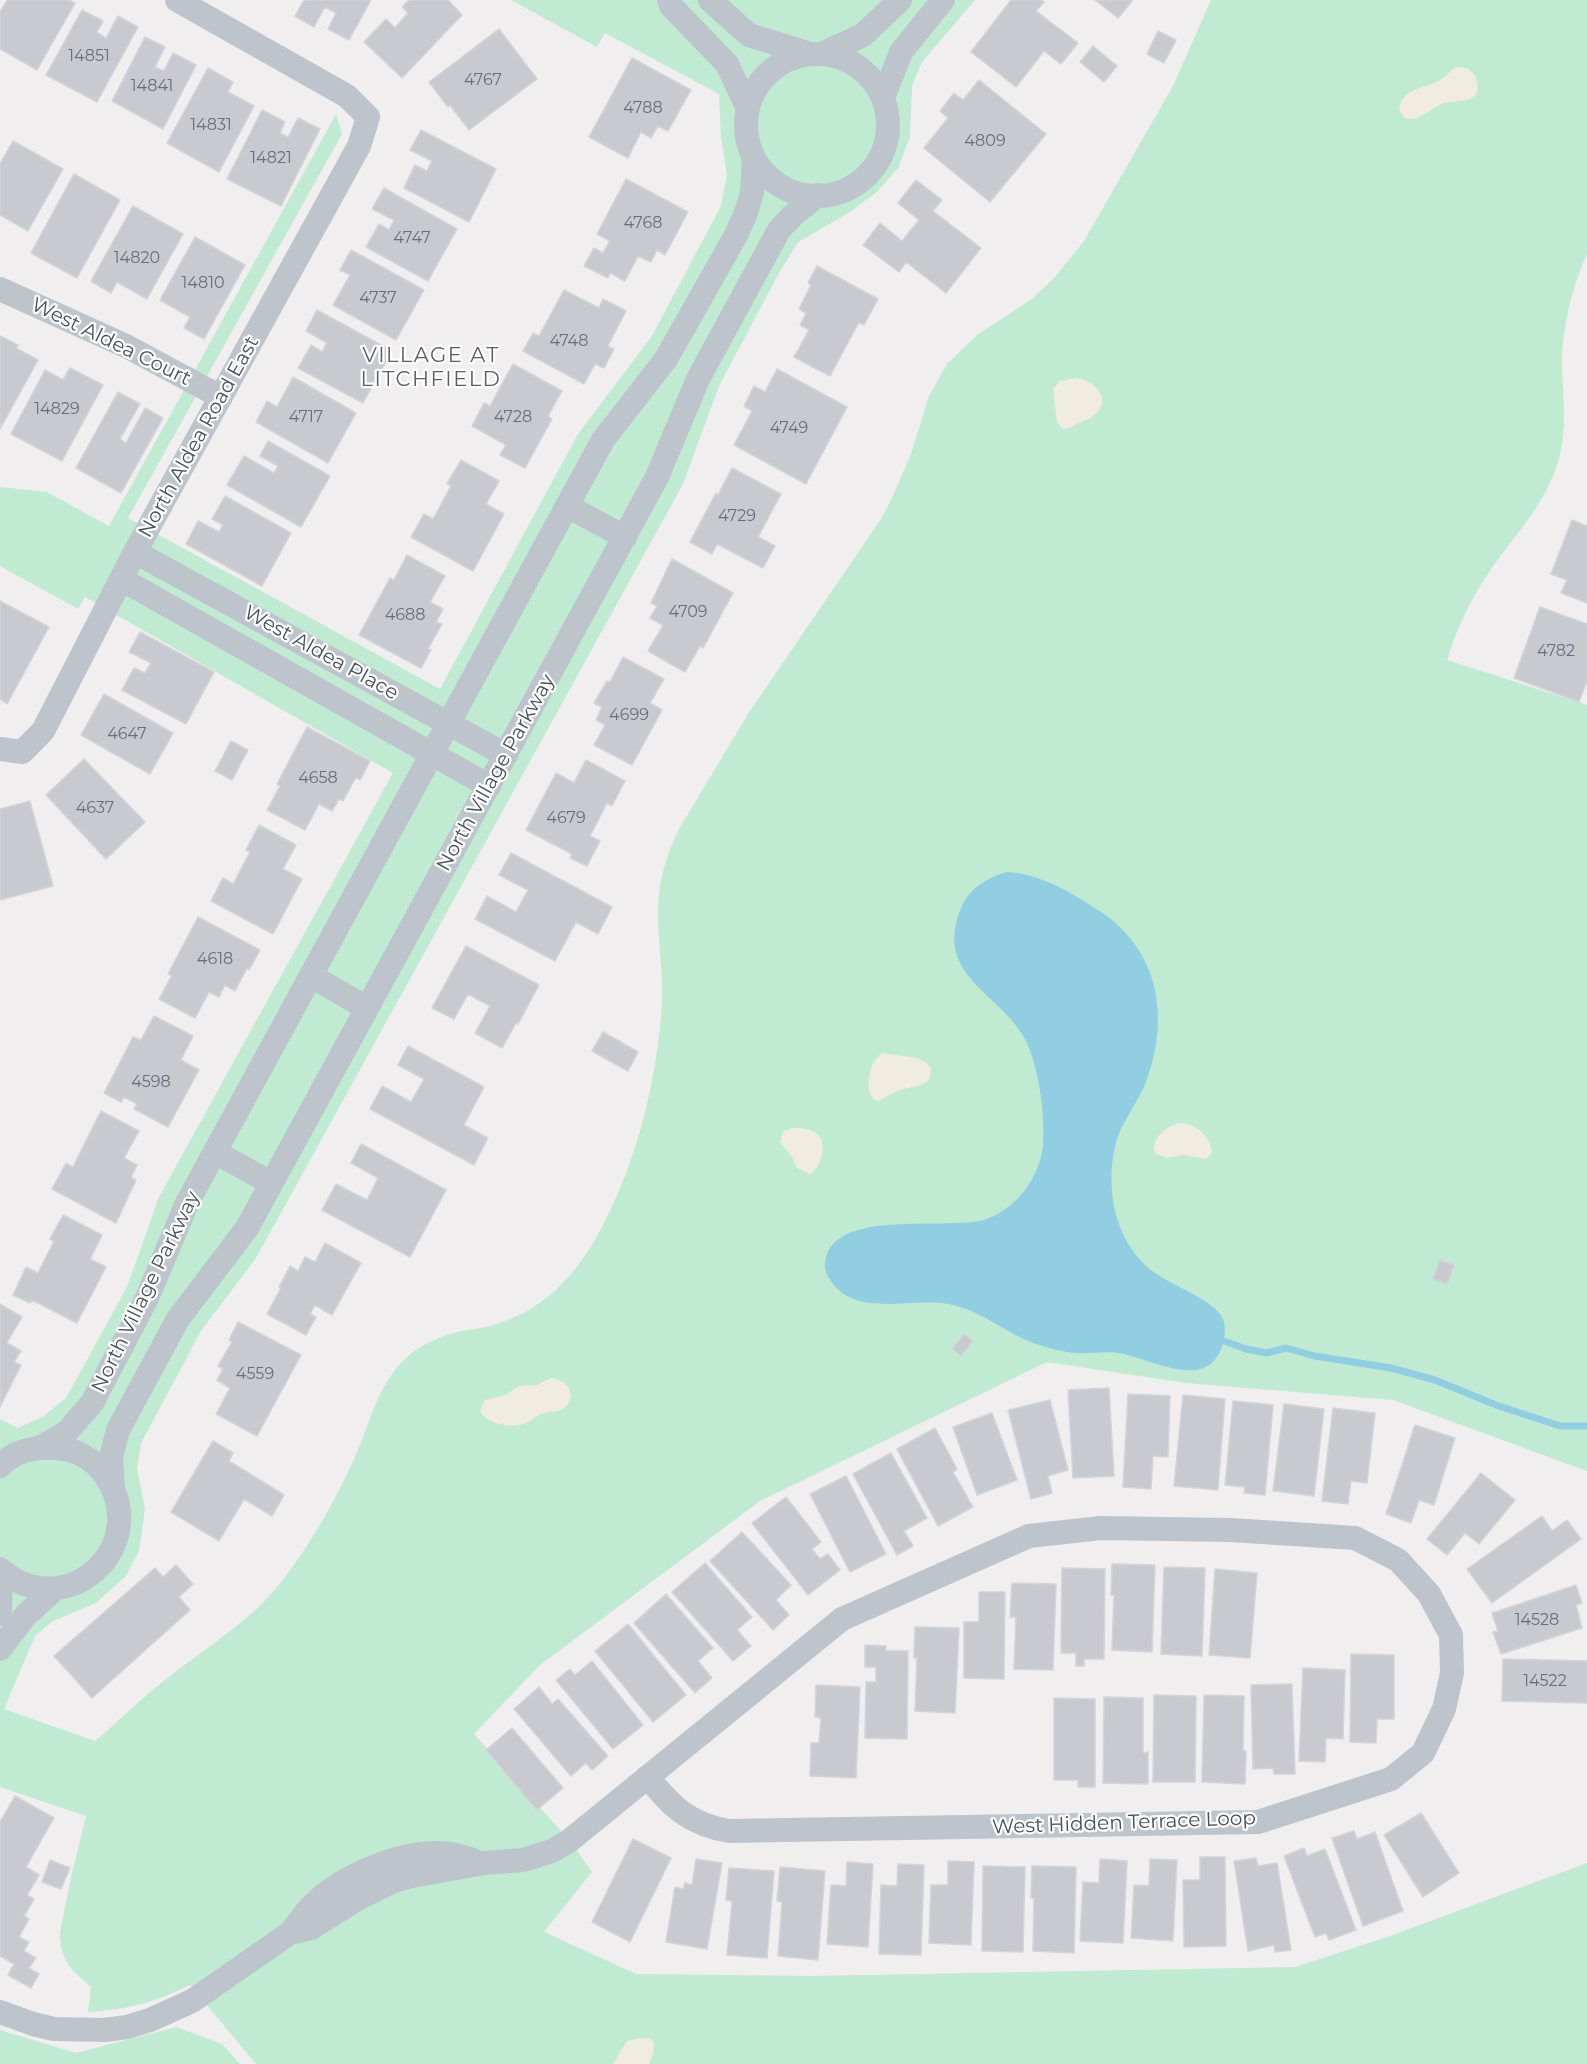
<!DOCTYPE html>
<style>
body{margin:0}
canvas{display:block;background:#f0eeee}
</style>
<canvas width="1587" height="2064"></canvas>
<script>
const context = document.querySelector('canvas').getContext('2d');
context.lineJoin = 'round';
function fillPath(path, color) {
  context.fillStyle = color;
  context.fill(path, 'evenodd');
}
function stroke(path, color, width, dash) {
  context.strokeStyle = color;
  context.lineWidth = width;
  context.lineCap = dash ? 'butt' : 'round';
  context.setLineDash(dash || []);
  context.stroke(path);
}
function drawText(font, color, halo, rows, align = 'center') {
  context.font = font + ' Montserrat,sans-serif';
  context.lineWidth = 4.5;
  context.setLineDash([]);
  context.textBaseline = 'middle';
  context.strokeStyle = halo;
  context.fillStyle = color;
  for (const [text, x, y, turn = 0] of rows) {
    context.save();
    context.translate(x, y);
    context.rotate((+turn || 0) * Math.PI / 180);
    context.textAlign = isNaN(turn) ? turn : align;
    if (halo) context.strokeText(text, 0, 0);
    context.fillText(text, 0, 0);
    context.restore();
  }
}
fillPath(new Path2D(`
 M511,0H975L922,62L912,86L910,137L898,168L877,192L847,214L798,242L779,273L719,386L683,484L256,1258L201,1331L141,1443L137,1468L145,1509L139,1551L126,1576L96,1603L53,1621L35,1636L4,1709L95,1741C120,1720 144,1696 170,1676C211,1644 257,1617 288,1573C314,1538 337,1497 355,1457C369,1426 377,1388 401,1363C418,1345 443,1334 467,1330C475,1329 483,1328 490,1326C565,1306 598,1243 625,1176C646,1122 659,1059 662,1000C663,971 658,942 658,913C658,883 666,855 679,829L748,714L881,519L892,498L911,454L929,396L947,364L977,335L1032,299L1054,278L1084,241L1173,86L1211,0H1587V254C1572,287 1562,328 1562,365C1563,398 1568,432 1557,465C1543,509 1510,539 1486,577C1469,602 1456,631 1447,660L1587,705V1471L1393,1400L1186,1383L1047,1362L760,1501L540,1665L474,1734L569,1840L592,1872L544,1932L636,1974L812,1976L1295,1967L1390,1936L1587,1863V2064H256L190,1985C152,2003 130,2009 88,2012L91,1987L73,1971L66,1961L61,1947L60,1932L72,1873L86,1816L0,1787V1419L18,1428L44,1416L66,1398L127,1287L159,1197L393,773L85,597L78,609L0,566V487L47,492L109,526L336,114L342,134L128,518L440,689L578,434L652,336L721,206L727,174L721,138L719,94L605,33L597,47Z
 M176,2027L222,2044L240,2064H0V2030L76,2053Z`), '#c0ead2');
fillPath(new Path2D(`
 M1456,67L1467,68L1475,75C1487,108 1456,98 1441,104C1429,110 1405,133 1399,107C1406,85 1426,90 1441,79C1447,76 1450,71 1456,67Z
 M1077,378C1092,380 1111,396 1098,412C1093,417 1087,420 1081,422C1074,425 1070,429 1063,429L1057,423L1053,389L1060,381Z
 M883,1053L917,1058L926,1062L931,1069L929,1080L922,1085L899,1090L878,1101C862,1097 868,1060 883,1053Z
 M1181,1123C1197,1124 1210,1136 1212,1152L1207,1159L1183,1155L1166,1158L1155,1153C1150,1138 1168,1125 1181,1123Z
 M792,1128C800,1128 810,1128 817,1134C828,1144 822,1167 810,1174L797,1168L792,1157L780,1142L783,1132Z
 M550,1378C565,1378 578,1392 566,1406C560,1413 551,1411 544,1413C536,1415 531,1422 523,1424C509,1428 487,1424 480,1411L485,1400L505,1395L519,1386L537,1385Z
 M640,2038L651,2039L654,2043L653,2055L649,2064H613L627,2041Z`), '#f0ece0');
fillPath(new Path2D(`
 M1007,872C1041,874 1070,892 1098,910C1161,950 1171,1021 1144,1087C1137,1102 1127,1116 1120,1131C1109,1158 1109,1194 1118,1221C1123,1237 1132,1252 1144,1264C1164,1284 1204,1294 1220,1314C1225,1321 1226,1330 1224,1338C1213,1397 1152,1358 1118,1353C1104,1351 1090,1354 1076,1353C1063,1352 1049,1348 1036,1344C1007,1334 984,1312 953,1305C914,1295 854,1321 829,1278C824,1271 824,1262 827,1254C844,1210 947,1230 984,1220C1016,1210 1040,1177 1043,1145C1045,1113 1039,1068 1025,1039C1001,993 931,975 962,906C969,889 988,877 1007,872Z`), '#91cee2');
stroke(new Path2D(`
 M1224,1341L1246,1349L1267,1353L1286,1348L1315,1356L1391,1368L1435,1380L1496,1405L1560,1426H1587`), '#91cee2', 7);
const building = new Path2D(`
 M7,0H69L75,3L37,70L0,49V12Z
 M304,0H371L349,40L328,29L336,13L325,7L314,27L295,16Z
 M409,0H448L462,15L402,78L364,42L386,19L395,28L408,13L402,7Z
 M1011,0H1041L1044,2L1036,11L1078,43L1061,64L1044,51L1016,87L971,52Z
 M1095,0H1133L1118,18Z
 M82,10L103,21L97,32L106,38L118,16L138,27L97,102L46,75Z
 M499,29L537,79L469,130L450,105L448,107L429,82Z
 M1158,31L1176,40L1164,63L1147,54Z
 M145,37L165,47L155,67L164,71L173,53L196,65L163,129L112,101Z
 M1093,46L1117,66L1104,82L1080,62Z
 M632,58L691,90L668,131L658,126L651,138L641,132L628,158L589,137Z
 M208,68L233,82L228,92L254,106L219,172L167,143Z
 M979,80L1046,134L990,202L924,148L948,118L940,111L954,93L963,100Z
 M262,110L285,122L280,133L288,137L298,118L320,129L281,206L227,179Z
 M421,130L496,169L469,222L404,188L415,165L427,171L432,161L410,150Z
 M13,141L63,169L28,231L0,215V164Z
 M74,174L120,200L77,278L31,253Z
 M626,179L688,212L665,255L657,250L651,262L638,256L625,281L610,273L608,278L584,266L594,248L603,253L610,241L597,234Z
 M916,180L942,200L933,211L981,248L946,293L906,262L899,272L863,245L880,223L902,241L919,220L898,203Z
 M384,188L457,229L428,281L366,247L379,224L389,230L394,220L372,209Z
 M133,206L183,234L147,299L117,282L111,293L91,281Z
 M195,237L245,265L204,339L184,328L190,317L160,300Z
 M351,250L424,290L396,340L333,305L350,275L340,270Z
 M817,266L878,299L864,325L859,322L830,376L794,357L809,330L800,325L806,313L799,309L811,285L808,283Z
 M564,290L599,308L603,299L626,311L608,346L614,349L604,368L595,364L584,384L523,351L533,333L539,336Z
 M317,310L392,351L363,403L298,368L311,345L322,352L327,343L306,331Z
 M0,336L18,345L16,348L38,360L0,429Z
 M513,364L562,391L548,416L552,419L525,468L500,455L506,445L472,426L484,403L490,406Z
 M70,368L103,385L62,461L11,434L45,370L63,380Z
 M777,369L847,407L806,484L734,445L752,411L744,406L754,386L765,392Z
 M293,377L356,413L328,463L256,422L267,401L277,407Z
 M118,392L140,404L120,439L126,443L145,408L163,418L121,493L76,468Z
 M268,441L330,476L301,527L227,485L244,456L274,473L278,466L260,456Z
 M461,460L499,481L486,504L504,514L473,571L411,537L424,514L433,519L451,486L447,484Z
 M732,468L781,494L758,537L775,546L763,568L717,544L712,554L690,542L716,493L718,495Z
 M225,496L291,533L262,586L186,544L198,521L219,532L223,525L212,519Z
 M1572,520L1587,526V603L1561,593L1567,580L1551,574Z
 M407,555L445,576L430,602L443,609L436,622L442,624L428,649L431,650L421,668L359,635L390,578L394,580Z
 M672,559L733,593L703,648L700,646L685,672L648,651L663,625L650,618L657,606L651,603Z
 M0,601L49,627L7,704L0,699Z
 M1540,607L1587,624V681L1579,702L1514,678Z
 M140,632L214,672L186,724L122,690L134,668L145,673L151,663L129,652Z
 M623,657L664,679L650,703L662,710L632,765L594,745L605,725L596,720L602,707L594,703L607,681L610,682Z
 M104,694L173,733L150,774L81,735Z
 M307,727L370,761L360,780L356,777L343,801L339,799L332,811L319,804L305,830L267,810L280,786L277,784Z
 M231,741L248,750L232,780L215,771Z
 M84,759L145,822L106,859L46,795Z
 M586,760L625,781L612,806L607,803L590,836L600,841L587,866L570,858L572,854L526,830L556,773L574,783Z
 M30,801L53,886L0,900V809Z
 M259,825L296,845L283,869L302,879L273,934L211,901L223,878L233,884L250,852L246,850Z
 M511,853L612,907L598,934L576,922L555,961L475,919L487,896L516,912L528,890L499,875Z
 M198,917L260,950L249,970L247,968L235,991L225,985L219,997L209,992L195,1018L159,999L172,975L168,974Z
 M466,946L539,985L518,1024L516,1023L502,1048L475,1033L490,1006L468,994L454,1019L432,1008Z
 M154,1016L193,1036L181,1060L199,1070L168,1127L134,1109L137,1104L124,1097L121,1102L104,1093L133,1037L141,1040Z
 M603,1032L638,1052L628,1071L592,1051Z
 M408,1046L484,1087L464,1125L488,1138L474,1165L370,1109L382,1086L411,1102L424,1079L398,1065Z
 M101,1111L139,1131L124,1158L137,1165L131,1177L136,1180L116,1223L52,1189L66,1163L73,1167Z
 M361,1144L446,1190L410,1257L322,1210L336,1184L367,1200L378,1178L351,1163Z
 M63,1215L102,1235L90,1259L106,1267L77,1323L32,1300L30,1303L13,1295L26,1267L38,1273L54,1241L50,1239Z
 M325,1243L361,1263L332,1315L315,1305L310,1314L316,1317L306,1335L267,1314L281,1288L279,1287L290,1266L298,1271L305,1257L315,1262Z
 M1440,1260L1454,1265L1447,1284L1433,1279Z
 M0,1304L22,1317L7,1343L21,1351L14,1362L21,1365L0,1407Z
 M238,1322L301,1355L257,1436L216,1414L230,1388L217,1380L223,1369L218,1366L232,1342L229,1340Z
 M964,1334L973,1341L961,1356L952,1349Z
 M1109,1388L1114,1476L1073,1478L1068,1390Z
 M1128,1394L1170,1396L1168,1457L1153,1456L1151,1489L1123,1487Z
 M1183,1395L1225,1399L1218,1490L1174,1486Z
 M1050,1400L1068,1470L1048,1476L1052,1493L1031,1499L1008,1410Z
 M1233,1401L1273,1405L1265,1495L1244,1493L1245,1487L1225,1485Z
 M1284,1404L1324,1409L1314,1496L1273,1491Z
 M1333,1408L1375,1413L1367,1483L1351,1481L1348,1504L1322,1501Z
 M992,1413L1017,1480L977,1495L953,1427Z
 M1415,1425L1455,1438L1434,1505L1419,1500L1411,1523L1386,1514Z
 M935,1428L957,1469L953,1472L973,1507L938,1526L897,1449Z
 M213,1441L233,1453L229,1461L284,1495L272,1516L244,1499L219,1541L171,1512Z
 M891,1453L927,1518L904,1531L913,1546L897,1555L853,1474Z
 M1481,1473L1515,1500L1479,1544L1465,1533L1447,1555L1427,1539Z
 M846,1476L886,1554L850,1572L810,1494Z
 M786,1497L821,1542L812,1549L820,1559L828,1554L840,1570L808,1595L752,1523Z
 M1542,1516L1552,1531L1567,1520L1581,1539L1492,1603L1467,1569Z
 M742,1532L791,1585L776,1600L789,1615L773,1630L710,1561Z
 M705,1563L752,1617L737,1630L751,1646L733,1661L672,1592Z
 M1112,1564L1155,1565L1152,1652L1112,1650L1114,1595H1111Z
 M176,1565L193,1584L179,1597L190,1610L92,1698L54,1656L155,1568L163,1577Z
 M1164,1567L1205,1568L1202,1656L1161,1654Z
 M1062,1568L1105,1569L1104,1659H1084V1666H1076V1653H1061Z
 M1215,1569L1257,1573L1250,1658L1209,1655Z
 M1012,1583L1056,1584L1053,1670L1014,1669L1016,1617H1010Z
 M1576,1585L1582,1603L1576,1605L1582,1628L1501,1654L1493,1632L1498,1631L1492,1613Z
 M979,1592H1005L1004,1679L964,1678V1622H979Z
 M666,1594L713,1648L698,1661L712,1678L695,1693L634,1623Z
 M628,1624L686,1695L653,1722L595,1651Z
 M915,1627L959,1628L955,1713L915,1711L917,1658H914Z
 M865,1645L886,1646V1651H908L907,1739L865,1738L866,1682H876V1667H865Z
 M1351,1654L1394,1655V1719H1377L1376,1743L1350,1742Z
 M1503,1659L1587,1661V1703L1502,1701Z
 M592,1661L643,1725L613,1749L556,1680L570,1669L575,1675Z
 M1303,1668L1345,1670L1343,1739L1326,1738L1325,1762L1299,1761Z
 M1292,1684L1295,1774H1274L1273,1768L1253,1769L1251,1685Z
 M816,1685L860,1687L856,1778L810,1776L811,1743H819L821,1718L815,1717Z
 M539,1687L552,1704L558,1699L608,1756L592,1770L586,1763L571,1776L514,1709Z
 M1154,1695L1196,1696L1195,1782H1153Z
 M1204,1695L1244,1696L1243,1751H1246L1245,1784L1202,1782Z
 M1104,1697L1143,1698V1753L1148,1752V1784L1103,1783Z
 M1054,1698L1095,1699V1787H1078V1780H1054Z
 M512,1728L563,1788L537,1810L486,1750Z
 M15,1796L54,1818L26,1867L39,1875L27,1895L34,1899L24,1916L29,1919L19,1937L29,1942L24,1951L36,1958L29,1968L39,1974L31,1988L8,1975L14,1964L0,1956V1822Z
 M1421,1813L1459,1873L1423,1897L1384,1835Z
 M1354,1831L1357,1839L1375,1832L1403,1911L1363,1926L1332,1838Z
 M633,1839L671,1858L630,1942L592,1922Z
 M1304,1848L1307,1856L1325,1849L1356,1930L1329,1940L1326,1933L1315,1937L1284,1856Z
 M1200,1857H1225L1226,1946L1184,1947L1183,1880H1200Z
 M1256,1858L1258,1866L1277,1863L1291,1950L1275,1952L1274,1945L1248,1951L1234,1861Z
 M696,1859L722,1863L707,1949L666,1942L675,1887L683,1889L685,1883L692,1885Z
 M1100,1859L1127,1861L1123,1943L1080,1941L1083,1882L1099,1883Z
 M1150,1859L1177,1860L1173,1941L1131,1938L1134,1885L1149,1886Z
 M50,1860L70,1868L61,1889L42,1882Z
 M948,1861L974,1862L971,1945L929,1943L931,1885H948Z
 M847,1862L873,1864L868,1947L827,1944L831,1885L846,1886Z
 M898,1864L924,1865L921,1955L879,1954L881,1885L897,1886Z
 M983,1866L1025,1867L1023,1952L982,1951Z
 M1032,1866L1076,1867L1074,1953L1033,1951L1034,1898H1031Z
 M780,1867L825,1871L818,1960L778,1956L782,1902L777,1901Z
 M729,1868L774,1871L767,1958L727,1955L732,1901L726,1900Z`);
fillPath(building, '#c9cad0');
stroke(building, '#d2d4d9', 1.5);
stroke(new Path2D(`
 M669,0L671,6L727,64L748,109
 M710,0L749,35L810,54
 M822,54L863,35L900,0
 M746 125a71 71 0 1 1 142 0a71 71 0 1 1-142 0Z
 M883,98L901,52L943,0
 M0,289L126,346L221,397
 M567,506L625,537
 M135,552L506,755
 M121,579L489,786
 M0,749L22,752L43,731L135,552L359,146L368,117L347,96L177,0
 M311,976L367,1008
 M215,1152L271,1183
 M41,1447L66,1433L92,1403L147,1298L187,1203L603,440L666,359L735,237L746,213L752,192L754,158
 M0,1466C14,1451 35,1447 54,1448C74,1448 94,1459 105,1475C154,1547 65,1626 0,1569
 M113,1487L111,1457L118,1430L178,1319L247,1228L657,477L698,379L779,230L792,216L818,195
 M0,1614L1,1571
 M0,1649L26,1615L55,1589
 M290,1933C296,1926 301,1918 307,1911C338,1876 404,1848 450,1854C458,1855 466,1858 473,1860
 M0,2012L33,2024L54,2029L105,2030L127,2027L150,2020L192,2001L290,1933L311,1928L357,1899L394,1881L412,1876L484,1863L523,1860L552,1851L569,1841L842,1619L1029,1536L1101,1528L1231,1530L1355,1538L1398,1560L1429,1594L1451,1635L1452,1673L1444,1709L1423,1753L1391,1779L1258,1822L729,1831C688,1824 673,1807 647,1777`), '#bdc4cb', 24);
drawText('16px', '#686e77', null, [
 ["14851",89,56],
 ["4767",483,80],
 ["14841",152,86],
 ["4788",643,108],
 ["14831",211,125],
 ["4809",985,141],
 ["14821",271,158],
 ["4768",643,223],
 ["4747",412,238],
 ["14820",137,258],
 ["14810",203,283],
 ["4737",378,298],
 ["4748",569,341],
 ["14829",57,409],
 ["4717",306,417],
 ["4728",513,417],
 ["4749",789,428],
 ["4729",737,516],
 ["4709",688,612],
 ["4688",405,615],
 ["4782",1556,651],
 ["4699",629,715],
 ["4647",127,734],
 ["4658",318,778],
 ["4637",95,808],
 ["4679",566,818],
 ["4618",215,959],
 ["4598",151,1082],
 ["4559",255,1374],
 ["14528",1537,1620],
 ["14522",1545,1681]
]);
drawText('20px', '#485059', '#fff', [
 ["West Aldea Court",111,342,26],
 ["North Aldea Road East",199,437,-61],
 ["West Aldea Place",321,653,29],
 ["North Village Parkway",496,773,-61],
 ["North Village Parkway",146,1292,-64],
 ["West Hidden Terrace Loop",1124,1823,-2]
]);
context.letterSpacing = '1.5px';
drawText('21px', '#5b5e62', '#fff', [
 ["VILLAGE AT",431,356],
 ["LITCHFIELD",431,380]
]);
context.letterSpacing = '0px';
</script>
